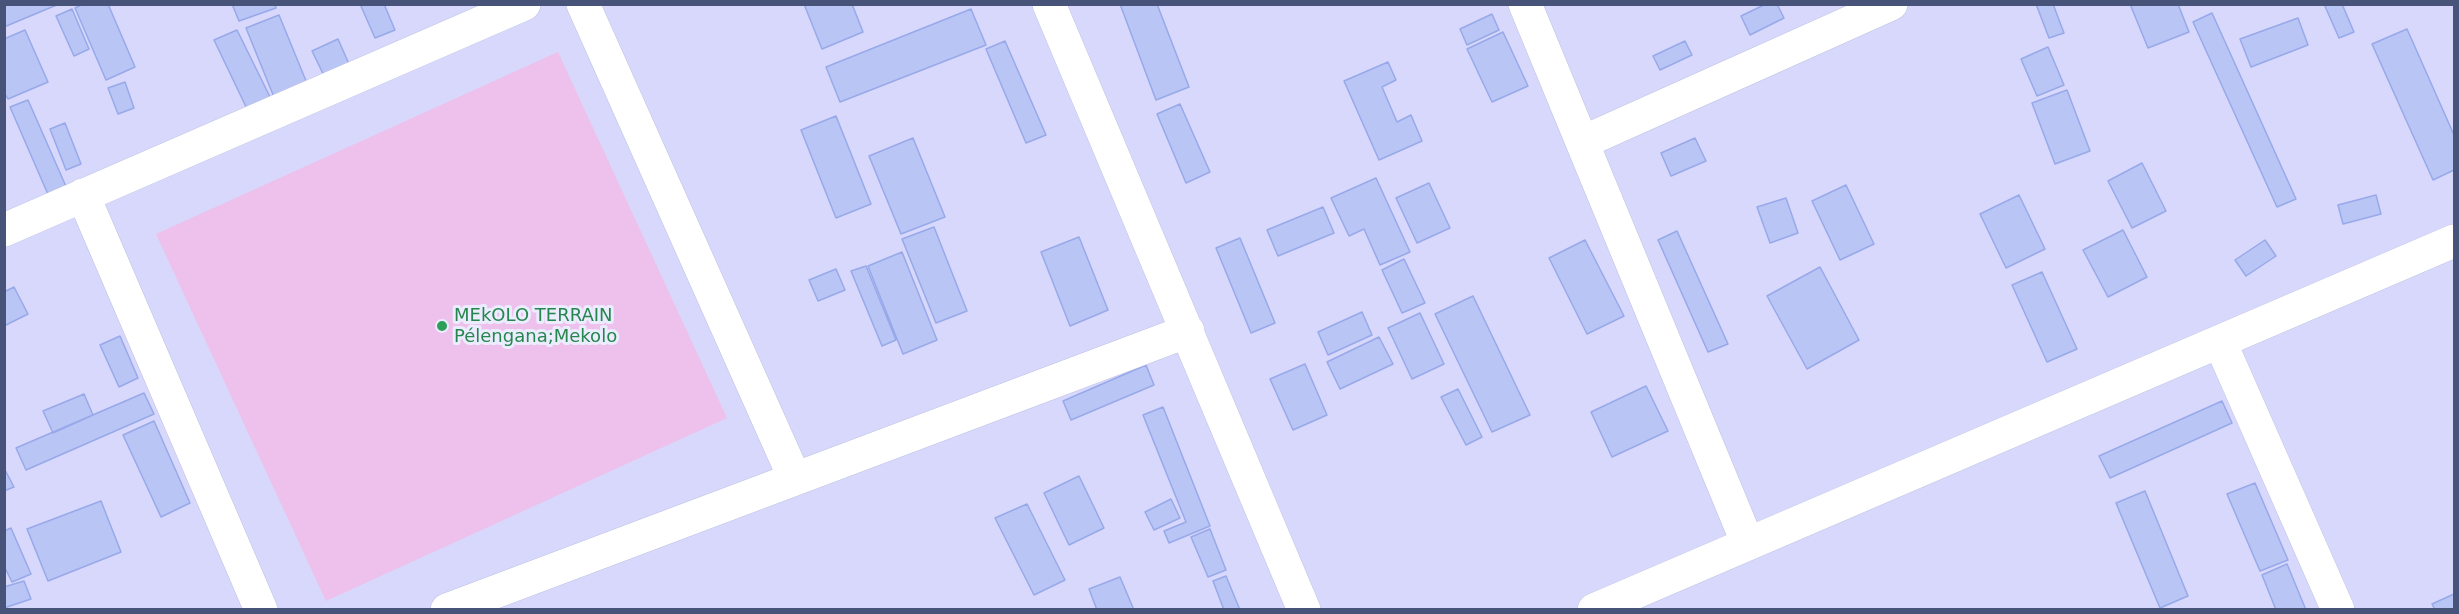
<!DOCTYPE html>
<meta charset="utf-8">
<style>
body{margin:0}
#map{position:relative;width:2459px;height:614px;overflow:hidden;background:#e4e4fe;font-family:"DejaVu Sans",sans-serif}
canvas{display:block}
.frame{position:absolute;inset:0;border:6px solid #475378;pointer-events:none}
</style>
<div id="map">
<canvas width="2459" height="614"></canvas>
<div class="frame"></div>
</div>
<script>
const context = document.querySelector('canvas').getContext('2d');
context.lineJoin = 'round';
function fillPath(path, color) {
  context.fillStyle = color;
  context.fill(path, 'evenodd');
}
function stroke(path, color, width, dash) {
  context.strokeStyle = color;
  context.lineWidth = width;
  context.lineCap = dash ? 'butt' : 'round';
  context.setLineDash(dash || []);
  context.stroke(path);
}
function drawText(font, color, halo, rows, align = 'center') {
  context.font = font + ' "DejaVu Sans",sans-serif';
  context.lineWidth = 6;
  context.setLineDash([]);
  context.textBaseline = 'middle';
  context.strokeStyle = halo;
  context.fillStyle = color;
  for (const [text, x, y, turn = 0] of rows) {
    context.save();
    context.translate(x, y);
    context.rotate((+turn || 0) * Math.PI / 180);
    context.textAlign = isNaN(turn) ? turn : align;
    if (halo) context.strokeText(text, 0, 0);
    context.fillText(text, 0, 0);
    context.restore();
  }
}
fillPath(new Path2D(`
 M5,5H2454V609H5Z`), '#d7d8fb');
fillPath(new Path2D(`
 M558,52L727,418L326,601L156,234Z`), '#edc1ec');
const building = new Path2D(`
 M4,4H59L4,27Z
 M83,4H108L135,67L106,80L75,8Z
 M232,4H275L276,8L239,21Z
 M360,4H384L395,30L375,38Z
 M804,4H852L863,32L822,49Z
 M1120,4H1157L1189,87L1156,100Z
 M1766,4H1777L1784,18L1750,35L1741,16Z
 M2036,4H2053L2064,33L2049,38Z
 M2130,4H2178L2189,32L2148,48Z
 M2324,4H2342L2354,32L2339,38Z
 M72,9L89,49L74,56L56,16Z
 M971,9L986,45L840,102L826,67Z
 M2212,13L2296,199L2277,207L2193,22Z
 M1492,14L1499,30L1467,45L1460,29Z
 M279,15L311,93L278,107L246,28Z
 M2298,18L2308,45L2251,67L2240,39Z
 M2407,29L2454,135V170L2433,180L2372,44Z
 M25,30L48,82L8,99L4,92V39Z
 M237,30L272,101L249,113L214,40Z
 M1503,32L1528,86L1492,102L1467,49Z
 M338,39L353,73L328,84L312,51Z
 M1005,41L1046,135L1026,143L986,49Z
 M1685,41L1692,55L1660,70L1653,56Z
 M2048,47L2064,85L2037,96L2021,59Z
 M1388,62L1396,80L1382,87L1397,122L1411,115L1422,141L1379,160L1344,81Z
 M125,82L134,108L118,114L108,88Z
 M2067,90L2090,151L2055,164L2032,103Z
 M28,100L68,191L50,199L10,107Z
 M1180,104L1210,172L1186,183L1157,114Z
 M836,116L871,204L836,218L801,130Z
 M65,123L81,164L66,170L50,129Z
 M913,138L945,217L901,234L869,156Z
 M1695,138L1706,161L1671,176L1661,153Z
 M2142,163L2166,211L2132,228L2108,181Z
 M1376,178L1410,252L1380,265L1364,229L1349,236L1331,198Z
 M1429,183L1450,228L1417,243L1396,198Z
 M1846,185L1874,244L1840,260L1812,201Z
 M2019,195L2045,249L2006,268L1980,214Z
 M2376,195L2381,214L2343,224L2338,205Z
 M1786,198L1798,233L1770,243L1757,207Z
 M1323,207L1334,233L1278,256L1267,230Z
 M934,227L967,311L936,323L902,239Z
 M2123,230L2147,277L2108,297L2083,250Z
 M1677,231L1728,344L1708,352L1658,240Z
 M1079,237L1108,310L1070,326L1041,252Z
 M1240,238L1275,323L1251,333L1216,248Z
 M1585,240L1624,316L1587,334L1549,258Z
 M2265,240L2276,256L2246,276L2235,260Z
 M902,252L937,340L903,354L868,266Z
 M1404,259L1425,303L1402,313L1382,270Z
 M866,266L896,340L882,346L851,271Z
 M1820,267L1859,340L1807,369L1767,296Z
 M836,269L845,290L818,301L809,280Z
 M2042,272L2077,349L2047,362L2012,285Z
 M14,287L28,314L4,326V292Z
 M1473,296L1530,415L1492,432L1435,314Z
 M1362,312L1372,335L1328,355L1318,332Z
 M1420,313L1444,364L1412,379L1388,328Z
 M120,336L138,378L119,387L100,345Z
 M1379,337L1393,364L1340,389L1327,362Z
 M1305,364L1327,415L1293,430L1270,379Z
 M1146,365L1154,385L1071,420L1063,401Z
 M1646,386L1668,431L1612,457L1591,412Z
 M1458,389L1482,437L1466,445L1441,397Z
 M144,393L154,414L26,470L16,448Z
 M84,394L93,415L53,433L43,411Z
 M2222,401L2232,423L2110,478L2099,456Z
 M1163,407L1210,526L1169,543L1164,531L1186,522L1143,415Z
 M154,421L190,503L161,517L123,435Z
 M4,468L14,487L4,491Z
 M1079,476L1104,528L1069,545L1044,493Z
 M2255,483L2288,560L2260,571L2227,494Z
 M2145,491L2188,596L2160,608L2116,503Z
 M1171,499L1180,518L1154,530L1145,512Z
 M101,501L121,552L48,581L27,529Z
 M1027,504L1065,580L1034,595L995,518Z
 M11,528L31,574L12,582L4,566V531Z
 M1210,529L1226,570L1208,577L1191,537Z
 M2287,564L2306,610H2276L2262,575Z
 M1226,576L1240,610H1224L1213,581Z
 M1120,577L1134,610H1097L1089,589Z
 M24,581L31,599L4,608V587Z
 M2454,594V610H2435L2432,604Z`);
fillPath(building, '#b9c5f5');
stroke(building, '#98a9e9', 1.5);
const minor = new Path2D(`
 M583,4L795,479
 M1049,4L1304,610
 M1525,4L1748,544
 M1583,142L1891,4
 M83,195L261,610
 M4,230L524,4
 M2220,342L2338,610
 M447,610L1188,331
 M1594,610L2454,241`);
stroke(minor, '#bec3e3', 34);
stroke(minor, '#fff', 33);
for (const [x, y, r, color] of [
 [442,326,6,"#2e9e5b"]
]) {
  const dot = new Path2D();
  dot.arc(x, y, r, 0, 2 * Math.PI);
  context.fillStyle = color;
  context.fill(dot);
  stroke(dot, '#ececff', 2);
}
drawText('18px', '#27864d', '#ececff', [
 ["MEkOLO TERRAIN",454,316],
 ["Pélengana;Mekolo",454,337]
], 'left');
</script>
